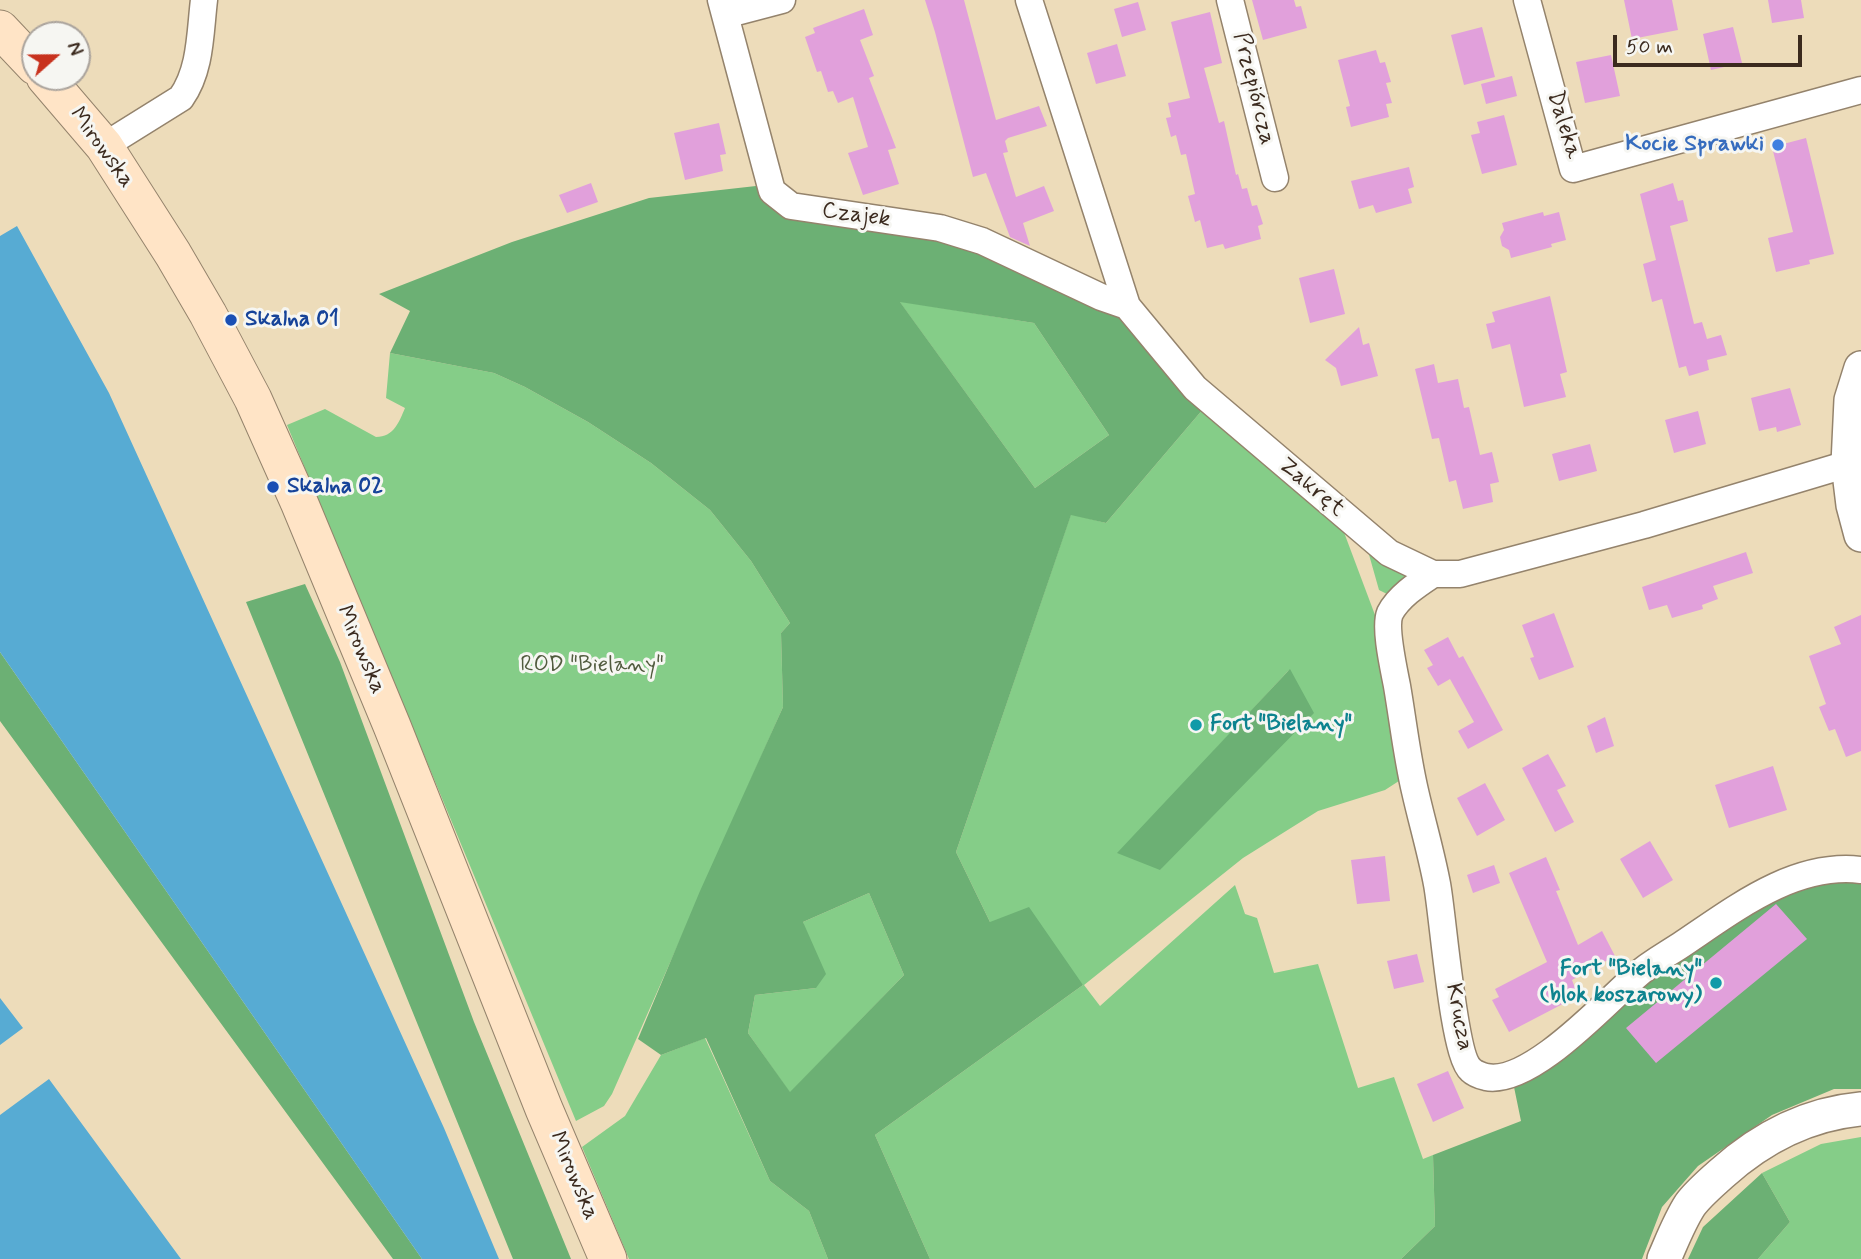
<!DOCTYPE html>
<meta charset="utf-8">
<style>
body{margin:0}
#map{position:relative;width:1861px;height:1259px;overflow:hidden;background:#eddcba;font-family:Mynerve,sans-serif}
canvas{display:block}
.north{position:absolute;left:21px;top:21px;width:70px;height:70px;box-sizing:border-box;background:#f6f6f2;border:2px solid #aba49d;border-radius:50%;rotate:69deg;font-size:19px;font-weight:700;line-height:28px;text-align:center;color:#3b2a1e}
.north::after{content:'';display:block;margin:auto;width:24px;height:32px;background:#c8321e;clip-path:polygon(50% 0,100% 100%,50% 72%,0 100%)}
.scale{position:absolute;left:1613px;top:35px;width:189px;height:32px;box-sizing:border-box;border:4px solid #3b2a1e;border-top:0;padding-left:9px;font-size:21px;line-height:24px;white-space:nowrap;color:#3b2a1e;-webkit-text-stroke:5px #f6f6f2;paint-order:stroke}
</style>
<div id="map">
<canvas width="1861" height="1259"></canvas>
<div class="north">N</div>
<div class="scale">50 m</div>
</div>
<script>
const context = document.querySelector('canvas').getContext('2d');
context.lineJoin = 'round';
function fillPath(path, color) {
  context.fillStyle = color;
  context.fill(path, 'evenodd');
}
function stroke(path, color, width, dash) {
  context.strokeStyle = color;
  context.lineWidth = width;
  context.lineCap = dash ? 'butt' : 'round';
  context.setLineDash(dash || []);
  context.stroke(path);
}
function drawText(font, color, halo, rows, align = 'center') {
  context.font = font + ' Mynerve,sans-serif';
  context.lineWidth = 6;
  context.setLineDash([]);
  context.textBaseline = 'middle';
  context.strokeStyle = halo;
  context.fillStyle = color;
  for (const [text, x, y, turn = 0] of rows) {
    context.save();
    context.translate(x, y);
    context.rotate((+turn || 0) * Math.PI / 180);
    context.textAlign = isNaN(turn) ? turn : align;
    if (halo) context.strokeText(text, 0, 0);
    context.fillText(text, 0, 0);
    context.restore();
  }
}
fillPath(new Path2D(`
 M899,301L1034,323L1109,435L1035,488Z
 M390,353L494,373L525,387L588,422L651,463L710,510L751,561L790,623L781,633L783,707L612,1094L604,1106L576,1121L287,425L325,409L376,437C394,437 399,422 405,408L386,398Z
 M1204,408L1342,527L1378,623L1402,779L1385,790L1318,811L1243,858L1084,985L1100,1006L1235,885L1245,914L1257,918L1274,973L1318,964L1358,1088L1394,1077L1423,1159L1433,1155L1435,1226L1401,1259H930L875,1135L1083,985L990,922L956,852L1071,514L1106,523ZM1289,670L1160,870L1212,753Z
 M1366,544L1416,572L1391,596L1379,590Z
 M869,893L904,975L790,1093L748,1033L755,995L816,988L803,922Z
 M705,1038L770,1181L809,1211L828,1259H629L582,1147L625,1116L661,1055Z
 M1861,1137V1259H1758L1790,1222L1762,1173L1821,1144Z`), '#85cd88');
fillPath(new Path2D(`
 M756,186L770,204L937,233L1130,320L1176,387L1204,408L1106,523L1071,515L956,852L990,922L1029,907L1083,985L875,1135L930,1259H828L809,1211L770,1181L706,1038L661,1055L638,1039L700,891L783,707L781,633L790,623L751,561L710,510L651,463L588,422L525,387L494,373L390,353L410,311L379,294L512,242L649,198ZM900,302L1034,323L1109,435L1035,488ZM869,893L904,975L790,1092L748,1033L755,995L816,988L826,974L803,922Z
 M305,584L340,662L474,1022L571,1259H513L246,602Z
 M0,652L422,1259H393L0,721Z
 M1290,669L1314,713L1160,870L1117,853Z
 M1861,880V1089H1834L1772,1115L1698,1166L1662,1207L1642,1259H1401L1435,1226L1433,1155L1521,1121L1514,1087L1574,1050L1642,983L1787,892L1823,881Z
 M1762,1173L1790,1222L1758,1259H1688L1703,1227Z`), '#6cb074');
fillPath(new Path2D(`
 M17,226L109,393L444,1128L499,1259H422L0,652V236Z
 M0,998L23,1028L0,1045Z
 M49,1079L181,1259H0V1115Z`), '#57abd3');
fillPath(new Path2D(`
 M925,0H964L996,120L1039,106L1047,126L1008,138L1005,141L1008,152L1003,153L1016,197L1044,186L1054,211L1023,223L1030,246L1010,237L986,173L973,177L935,32Z
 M1252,0H1294L1296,7L1301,6L1307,28L1263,40Z
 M1624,0H1672L1678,30L1632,39Z
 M1768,0H1801L1804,18L1772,23Z
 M1138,2L1146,30L1122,37L1114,9Z
 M864,9L873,35L860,40L874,76L869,78L896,148L888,150L899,184L863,195L848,153L868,147L853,97L838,103L833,91L828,92L821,71L817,72L805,37L815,33L813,28Z
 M1210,12L1222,63L1204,68L1219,123L1224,121L1236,175L1238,174L1242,189L1247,188L1252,206L1257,205L1263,224L1258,226L1261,239L1225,249L1223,244L1207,248L1200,220L1195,222L1188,196L1195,194L1186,154L1181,155L1176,135L1171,137L1166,118L1171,117L1168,103L1190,98L1171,22Z
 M1482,27L1495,77L1464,85L1451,35Z
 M1733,27L1742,63L1711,70L1703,34Z
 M1117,44L1126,76L1096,84L1087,53Z
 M1376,50L1380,63L1385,62L1391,82L1386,83L1392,103L1386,104L1389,117L1351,127L1346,107L1350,106L1338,60Z
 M1611,55L1620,96L1585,103L1576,62Z
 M1512,76L1517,96L1486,104L1481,84Z
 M1504,115L1517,165L1482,174L1471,135L1480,133L1477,122Z
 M719,123L726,154L720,155L723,171L685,180L674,133Z
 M1806,138L1834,254L1809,260L1810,264L1776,272L1768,238L1793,232L1772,147Z
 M1409,167L1414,187L1408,189L1412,203L1376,213L1373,205L1359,209L1351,181Z
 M591,183L598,202L567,213L559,195Z
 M1673,183L1678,201L1683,200L1688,221L1670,226L1694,324L1702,322L1707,339L1721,335L1727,355L1707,360L1709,370L1689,376L1686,366L1679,368L1662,299L1652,302L1643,264L1656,260L1640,194Z
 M1543,212L1544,216L1559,212L1566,240L1551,244L1552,247L1511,258L1509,250L1502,246L1500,237L1504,230L1502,223Z
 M1334,269L1345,314L1310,323L1299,278Z
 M1550,296L1567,372L1560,374L1566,397L1524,407L1510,344L1492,349L1486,324L1495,322L1492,312Z
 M1359,327L1363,345L1369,343L1378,376L1341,386L1336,368L1325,360Z
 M1434,364L1438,383L1458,379L1464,408L1469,407L1480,455L1492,452L1499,482L1490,484L1493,502L1463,509L1456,480L1449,482L1439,438L1432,439L1415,369Z
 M1790,388L1801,425L1777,432L1776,427L1759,431L1751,398Z
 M1698,411L1706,444L1674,453L1665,420Z
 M1590,444L1597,471L1559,481L1552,454Z
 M1746,552L1753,573L1713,586L1718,599L1702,605L1703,609L1672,618L1667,605L1649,610L1642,587Z
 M1554,613L1574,667L1539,680L1530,658L1534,657L1522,625Z
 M1861,615V751L1846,757L1835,729L1829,731L1819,707L1826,704L1809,656L1841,644L1834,627Z
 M1448,637L1459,658L1463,656L1503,730L1468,749L1458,731L1474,722L1450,679L1438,686L1427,668L1433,665L1424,650Z
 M1605,717L1614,746L1596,753L1587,726Z
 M1548,754L1566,786L1557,790L1574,822L1555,832L1522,768Z
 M1773,766L1787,810L1729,828L1715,785Z
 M1485,783L1505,820L1477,836L1457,798Z
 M1650,841L1673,880L1643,898L1620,859Z
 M1385,856L1390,901L1357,904L1351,860Z
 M1546,857L1560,890L1556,891L1578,945L1602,931L1615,956L1572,980L1578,996L1509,1032L1492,1000L1499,997L1495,989L1547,962L1509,873Z
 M1494,865L1500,883L1473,893L1467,875Z
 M1776,904L1807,939L1656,1063L1626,1028Z
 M1417,954L1424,982L1394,989L1387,961Z
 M1448,1071L1464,1108L1433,1122L1417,1084Z`), '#e1a0db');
const minor = new Path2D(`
 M721,0L772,191L791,206L940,228L982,241L1101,297L1127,306
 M1029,0L1127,306L1195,388L1389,553L1433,574H1460L1644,525L1848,464
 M1230,0L1275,178
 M1527,0L1573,169L1861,90
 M725,15L782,0
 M104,146L181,98C201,70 200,33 204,0
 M1433,574C1418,584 1399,596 1390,613C1384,627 1394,670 1397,686C1403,721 1407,757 1415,791C1422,822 1431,852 1437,884C1443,915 1453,1055 1471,1070C1474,1073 1482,1076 1486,1077C1530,1086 1605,1003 1636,976C1650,963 1668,954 1684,943C1736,908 1795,862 1861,870`);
const tertiary = new Path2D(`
 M1861,368L1851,400L1848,464L1853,505L1861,535
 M1664,1259C1672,1241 1679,1222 1690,1205C1698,1194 1710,1184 1721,1174C1761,1138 1807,1114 1861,1109`);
const secondary = new Path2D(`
 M0,29L35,66
 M45,77L104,146L173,254L208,314L253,399L299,502L392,726L544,1109L608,1259`);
stroke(minor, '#94836c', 29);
stroke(tertiary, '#94836c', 36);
stroke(secondary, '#94836c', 39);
stroke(minor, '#fff', 26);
stroke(tertiary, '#fff', 33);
stroke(secondary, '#ffe4c6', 37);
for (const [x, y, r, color] of [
 [1778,145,7,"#3f7fe0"],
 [231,320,7,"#1a4fb4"],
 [273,487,7,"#1a4fb4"],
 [1196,725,7,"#0f9aa8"],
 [1716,983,7,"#0f9aa8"]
]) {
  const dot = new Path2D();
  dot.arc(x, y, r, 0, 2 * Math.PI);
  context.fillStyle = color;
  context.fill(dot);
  stroke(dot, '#f6f6f2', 2.5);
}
drawText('23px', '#3b2a1e', '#f6f6f2', [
 ["Przepiórcza",1253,89,76],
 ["Daleka",1563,125,73],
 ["Mirowska",101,148,54],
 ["Czajek",856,216,8],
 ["Zakręt",1311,488,40],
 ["Mirowska",360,650,67],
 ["Krucza",1458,1017,79],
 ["Mirowska",573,1176,67]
]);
drawText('bold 23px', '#366cbe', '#f6f6f2', [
 ["Kocie Sprawki",1764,145]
], 'right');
drawText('bold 23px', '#164399', '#f6f6f2', [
 ["Skalna 01",245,320],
 ["Skalna 02",287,487]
], 'left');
drawText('23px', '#515b3e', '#f6f6f2', [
 ["ROD \"Bielany\"",592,666]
]);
drawText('bold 23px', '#0d838f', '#f6f6f2', [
 ["Fort \"Bielany\"",1210,725],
 ["Fort \"Bielany\"",1702,970,"right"],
 ["(blok koszarowy)",1702,996,"right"]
], 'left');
</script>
